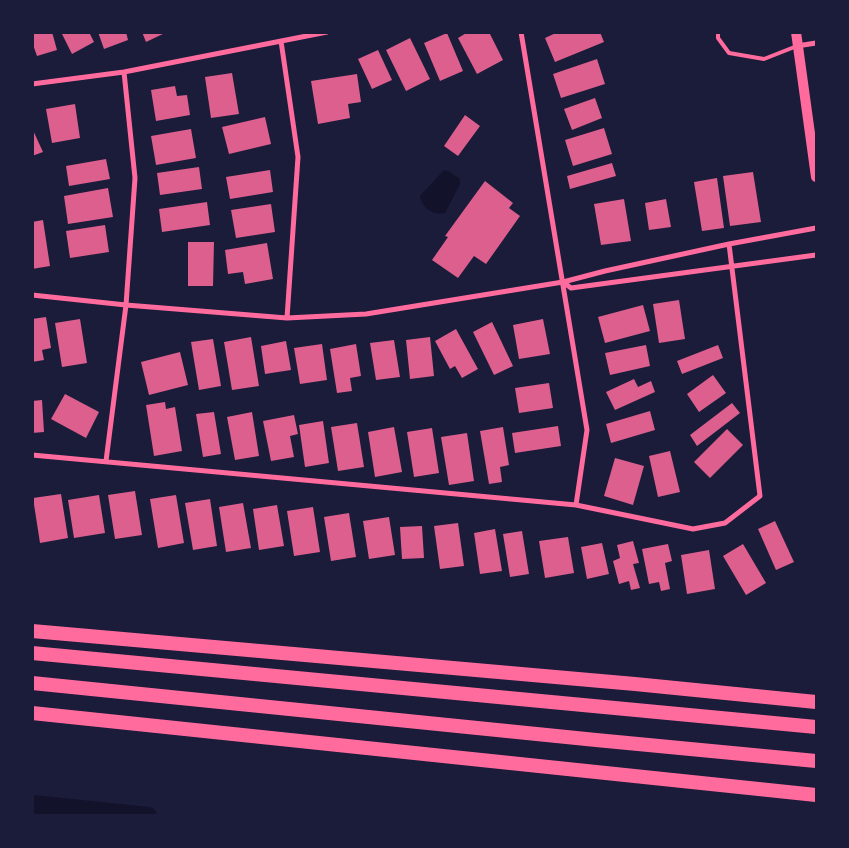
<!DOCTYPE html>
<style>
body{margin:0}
#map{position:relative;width:849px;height:848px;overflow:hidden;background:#1b1b3a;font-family:"Golos Text",sans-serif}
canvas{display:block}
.frame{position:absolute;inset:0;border:34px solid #1b1b3a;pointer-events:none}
</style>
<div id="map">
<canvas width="849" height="848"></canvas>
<div class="frame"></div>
</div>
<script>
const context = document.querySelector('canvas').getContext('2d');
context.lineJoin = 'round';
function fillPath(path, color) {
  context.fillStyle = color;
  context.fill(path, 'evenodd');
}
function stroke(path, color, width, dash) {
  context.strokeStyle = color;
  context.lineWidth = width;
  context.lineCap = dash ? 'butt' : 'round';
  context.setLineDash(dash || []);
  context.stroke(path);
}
fillPath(new Path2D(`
 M444,170L448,171L460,179V184L445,213C433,216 422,208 420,196Z`), '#12122b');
stroke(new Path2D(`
 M32,804L148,816`), '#12122b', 18);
fillPath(new Path2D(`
 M32,32H52L57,50L37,56L32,42Z
 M61,32H89L94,42L72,54Z
 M98,32H126L128,40L104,49Z
 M142,32H167L146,42Z
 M468,32H489L503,60L477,74L458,38Z
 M558,32H600L604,42L555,62L545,38Z
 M447,33L463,71L440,81L424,43Z
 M410,38L430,79L406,91L386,50Z
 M378,50L392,80L372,89L358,59Z
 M597,59L605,84L561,98L553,74Z
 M232,73L239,114L211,118L205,77Z
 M357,74L361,102L348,104L350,118L318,124L311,81Z
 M175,86L177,96L187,95L190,115L156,121L151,90Z
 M595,98L602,118L572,130L564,109Z
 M75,104L80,138L52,143L46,109Z
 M465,115L480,126L458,156L444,146Z
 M265,117L271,144L229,154L222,127Z
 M32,128L43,152L32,156Z
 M604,128L612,154L573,166L565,140Z
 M191,129L196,158L156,165L151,136Z
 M106,159L110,179L69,186L66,166Z
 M612,163L616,176L570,189L567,176Z
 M199,167L202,189L160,195L157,173Z
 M270,170L273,192L230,199L226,177Z
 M753,172L761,222L730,226L723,176Z
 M717,178L724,228L702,231L694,182Z
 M485,181L513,203L509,208L520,216L486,264L474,256L458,278L432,260L448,237L445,236Z
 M108,188L113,217L68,224L64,196Z
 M624,199L631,241L601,245L594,204Z
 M666,199L671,227L649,230L645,203Z
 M207,202L210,225L162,232L159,209Z
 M271,204L275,232L236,238L231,210Z
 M43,220L50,266L32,269V222Z
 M105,225L109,252L70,258L66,231Z
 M188,242H214L213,286H188Z
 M267,243L273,279L245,284L243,272L228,274L225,250Z
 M679,300L685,339L659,343L653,304Z
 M643,305L650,331L605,343L598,317Z
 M46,317L51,348L42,350L44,360L32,362V319Z
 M80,319L87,363L62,367L55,323Z
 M543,319L550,354L519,359L513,325Z
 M492,322L513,366L494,375L473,332Z
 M456,329L478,369L462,378L455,366L450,369L435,341Z
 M251,337L259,386L232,390L224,342Z
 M430,337L434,376L410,379L406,340Z
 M213,339L221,386L199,390L191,342Z
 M394,340L400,377L376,380L370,343Z
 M286,341L291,370L265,374L261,346Z
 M322,344L327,380L300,384L294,348Z
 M356,344L361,376L350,378L352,391L337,393L330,349Z
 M646,345L650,366L610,375L605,353Z
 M718,345L723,358L682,374L677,361Z
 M180,352L188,385L149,395L141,362Z
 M713,375L726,393L699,412L687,394Z
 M634,379L638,387L651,381L655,392L615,410L606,392Z
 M549,383L553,408L519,413L515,388Z
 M65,394L99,412L86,438L51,419Z
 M42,400L44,432L32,433V401Z
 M165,402L166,409L175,407L182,451L154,456L146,405Z
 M732,403L740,413L697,446L690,435Z
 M650,411L655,430L611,443L606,424Z
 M214,412L221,454L203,457L196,414Z
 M252,412L259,456L235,460L227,417Z
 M294,415L298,434L290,436L294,457L271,461L263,421Z
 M323,421L329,463L305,467L299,425Z
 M357,423L364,467L338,471L331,427Z
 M558,426L561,446L515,453L512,433Z
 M394,427L402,472L375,477L368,432Z
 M503,427L509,465L500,467L502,482L489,484L480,431Z
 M432,428L439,473L414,477L407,432Z
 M727,429L743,445L710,478L694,462Z
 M467,433L474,481L449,485L441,437Z
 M670,451L680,492L658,497L649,456Z
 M615,458L644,466L633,505L604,496Z
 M135,491L142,535L115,539L108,495Z
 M61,494L68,538L40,543L33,498Z
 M99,495L105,533L74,538L68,500Z
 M176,495L184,543L158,548L150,499Z
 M210,499L217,546L193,550L185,503Z
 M243,503L251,548L226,552L219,507Z
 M277,505L284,546L259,550L253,509Z
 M313,507L320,552L294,556L287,511Z
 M349,513L356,557L331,561L324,517Z
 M389,517L395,555L369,559L363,521Z
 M775,521L794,562L776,570L758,529Z
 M458,523L464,566L440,569L434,526Z
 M422,526L424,558L402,559L400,527Z
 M495,529L502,571L480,574L474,533Z
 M522,531L529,574L510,577L503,534Z
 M568,537L574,573L545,578L539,541Z
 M633,541L639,563L633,564L640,588L631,590L629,581L619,584L613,561L620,558L617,545Z
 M602,543L609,574L587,579L581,547Z
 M668,544L672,561L665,563L670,589L661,591L659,582L649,584L642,549Z
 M743,544L766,583L746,595L723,556Z
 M709,550L715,589L687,594L681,555Z`), '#dd5f8e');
stroke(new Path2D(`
 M718,32V38L729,53L764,59L797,46`), '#ff6b9d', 4);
stroke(new Path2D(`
 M521,32L587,430L576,505
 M281,41L298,157L287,318
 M797,46L816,43
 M32,84L124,72L327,32
 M563,282L571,288L816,255
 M32,295L126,305L287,318L366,314L563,282L605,271L729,244L816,228
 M32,455L576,505L693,529L725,523L760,496L729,244
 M106,461L126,305L135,178L124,72`), '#ff6b9d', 5);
stroke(new Path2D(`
 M796,32L816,177`), '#ff6b9d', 10);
stroke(new Path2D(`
 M32,631L635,684L816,702
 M32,653L816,727
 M32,683L596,740L816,761
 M32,713L816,795`), '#ff6b9d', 14);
</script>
